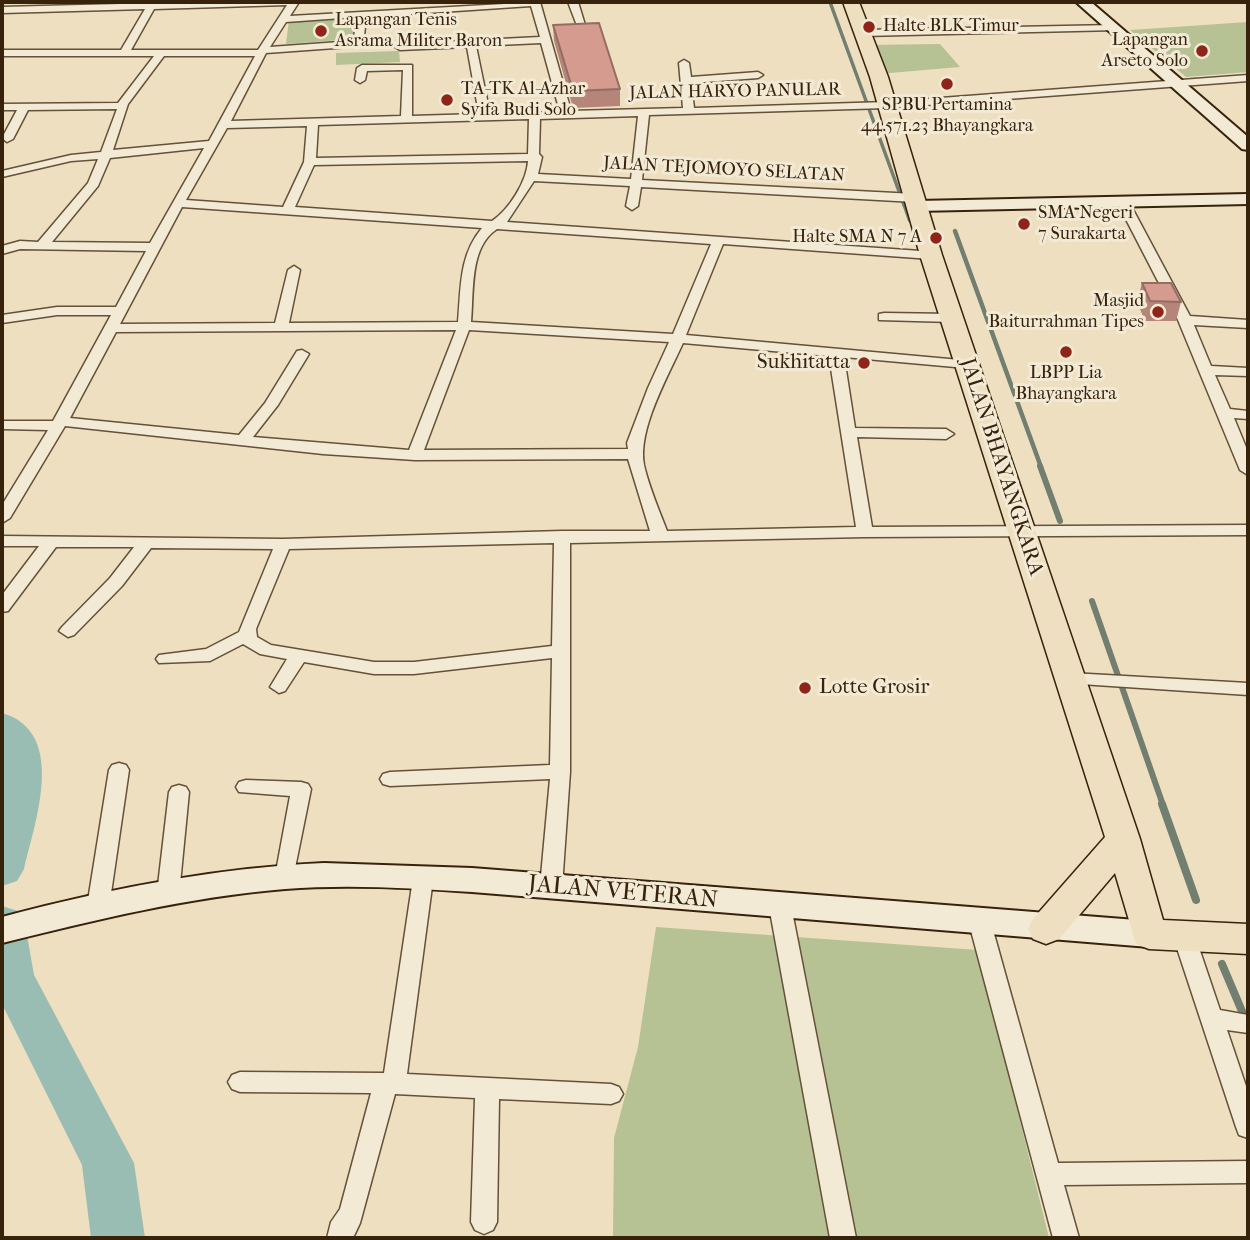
<!DOCTYPE html>
<style>
body{margin:0}
#map{position:relative;width:1250px;height:1240px;overflow:hidden;background:#eddfc0;font-family:"IM FELL French Canon",serif}
canvas{display:block}
.frame{position:absolute;inset:0;border:4px solid #37220b;pointer-events:none}
</style>
<div id="map">
<canvas width="1250" height="1240"></canvas>
<div class="frame"></div>
</div>
<script>
const context = document.querySelector('canvas').getContext('2d');
context.lineJoin = 'round';
function fillPath(path, color) {
  context.fillStyle = color;
  context.fill(path, 'evenodd');
}
function stroke(path, color, width, dash) {
  context.strokeStyle = color;
  context.lineWidth = width;
  context.lineCap = dash ? 'butt' : 'round';
  context.setLineDash(dash || []);
  context.stroke(path);
}
function drawText(font, color, halo, rows, align = 'center') {
  context.font = font + ' "IM FELL French Canon",serif';
  context.lineWidth = 6;
  context.setLineDash([]);
  context.textBaseline = 'middle';
  context.strokeStyle = halo;
  context.fillStyle = color;
  for (const [text, x, y, turn = 0] of rows) {
    context.save();
    context.translate(x, y);
    context.rotate((+turn || 0) * Math.PI / 180);
    context.textAlign = isNaN(turn) ? turn : align;
    if (halo) context.strokeText(text, 0, 0);
    context.fillText(text, 0, 0);
    context.restore();
  }
}
fillPath(new Path2D(`
 M352,16L355,39L286,44L289,20Z
 M1248,22V72L1186,77L1130,30Z
 M940,44L960,67L878,74L867,45Z
 M399,51L400,62L336,65V53Z
 M656,927L978,950L1049,1238H613L614,1138L638,1047Z`), '#b6c294');
stroke(new Path2D(`
 M830,2L904,205`), '#727e70', 3.5);
stroke(new Path2D(`
 M904,203L910,220
 M955,231L1041,467`), '#727e70', 4.5);
stroke(new Path2D(`
 M1040,466L1060,521
 M1092,601L1163,805`), '#727e70', 6);
stroke(new Path2D(`
 M1162,804L1196,900
 M1222,964L1244,1016`), '#727e70', 8);
fillPath(new Path2D(`
 M2,713C68,732 35,822 24,869L17,881L2,886Z
 M2,906L18,911L25,924L34,975L134,1163L145,1238H91L82,1165L2,1004Z`), '#99bcb3');
const street = new Path2D(`
 M200,2H299L290,16L540,2L571,111L683,108L679,63L684,60L689,63L691,77L758,72L763,75L758,78L691,83L694,108L887,102L1248,75V81L887,108L649,115L642,180L915,194L921,198L915,202L641,187L638,206L632,210L626,206L630,186L534,181L507,222L935,252V258L931,259L723,244L686,335L971,361L973,364L966,368L844,357L855,428L946,429L954,434L946,439L857,437L872,527L1248,525V535L865,537L570,543V772L562,887L558,893L551,895L544,893L540,887L550,779L390,786L383,784L380,779L383,774L390,772L550,765L552,658L414,674H374L304,662L285,691L279,693L270,687L287,659L260,654L243,644L210,661L159,663L156,659L159,655L206,649L239,632L273,549L151,548L122,586L74,635L68,637L59,631L62,627L110,578L134,547H56L8,611L2,612V595L39,546H2V536L283,539L562,531H650L628,459L415,460L323,454L65,426L10,518L2,523V505L48,430L2,429V421H53L111,315H57L2,323V315L57,307H116L146,251L20,249L2,254V246L20,241L38,242L88,183L98,159L71,161L2,177V171L71,155L101,152L117,109L28,110L13,139L7,142L2,138L17,110H2V104L118,103L154,56H2V50H121L145,9L2,13V7ZM287,5L258,50H131L154,9ZM531,6L540,37L400,44L395,47L400,50L467,47L479,114L412,116V65H362L357,68L355,80L360,83L365,80L367,71L403,70L401,116L231,121L266,53L363,46L366,17ZM356,17L354,41L270,47L286,22ZM541,43L560,112L490,114L476,46ZM164,56H255L209,141L113,150L128,104ZM638,116L631,179L538,174L542,157L539,154L540,119ZM529,119L528,154L316,158L318,125ZM307,126L304,162L283,207L186,200L227,128ZM204,148L150,243L52,242L98,186L110,158ZM528,161C527,181 509,210 492,221L295,207L314,165ZM182,207L482,228C459,255 461,288 458,322L289,323L300,270L294,266L288,270L275,323L120,324ZM497,229L711,244L673,334L471,322C474,292 469,247 497,229ZM456,330L409,450L253,437L278,405L309,354L302,350L297,351L265,403L239,435L70,418L116,332ZM469,330L669,342L648,388L627,443L628,449L424,450ZM683,343L829,356L856,527L667,531C659,510 649,487 644,465C637,430 669,374 683,343ZM554,543L552,646L414,662H374L271,645L257,637L256,629L289,549Z
 M568,2H578L589,38L581,36Z
 M1114,25L1119,28L1117,30L863,36L858,33L863,30Z
 M1119,199L1129,202L1190,316L1248,320V328L1194,325L1211,366L1248,368V376L1215,375L1230,409L1248,411V419L1234,418L1248,452V475L1240,470L1178,320L1117,202Z
 M884,313L952,314L959,318L952,322L879,320V314Z
 M1071,673L1248,683V695L1065,683L1062,679L1065,675Z
 M119,763L126,765L129,770L109,907L106,913L98,915L90,913L87,907L109,770L112,765Z
 M246,780L301,782L308,784L311,789L292,883L285,885L278,883L275,877L290,796L239,792L236,787L239,782Z
 M179,785L186,787L189,792L179,894L175,900L168,902L161,900L157,894L169,792L172,787Z
 M423,871L430,873L433,879L407,1074L611,1084L619,1087L623,1094L619,1101L611,1104L499,1099L497,1222L493,1230L484,1234L475,1230L471,1222L475,1098L395,1094L360,1223L353,1238H327L331,1222L340,1209L371,1093L240,1092L232,1089L228,1082L232,1075L240,1072L384,1073L413,879L416,873Z
 M780,898L788,900L791,906L856,1238H830L769,906L772,900Z
 M980,915L988,917L991,923L1058,1163L1248,1161V1183L1064,1185L1079,1238H1053L969,923L972,917Z
 M1184,927L1192,930L1195,936L1220,1010L1248,1015V1033L1227,1030L1248,1092V1138L1239,1135L1236,1127L1173,936L1176,930Z`);
const secondary = new Path2D(`
 M1076,2H1091L1248,137V150L1242,149Z
 M1248,194V204L917,211L908,206L917,201Z
 M324,863L472,868L1149,921L1160,925L1165,934L1160,943L1149,947L472,892C410,888 347,884 285,889C188,897 95,920 2,943V917C107,889 214,868 324,863Z`);
const primary = new Path2D(`
 M843,2H859L888,77L942,255L1140,839L1163,920L1248,924V954L1149,949L1136,944L1115,873L1059,939L1046,944L1033,939L1028,929L1033,919L1105,837L920,255L870,77Z`);
stroke(street, '#645138', 3);
stroke(secondary, '#37220b', 4);
stroke(primary, '#37220b', 3);
fillPath(street, '#f3ead6');
fillPath(secondary, '#f3ead6');
fillPath(primary, '#eddfc0');
fillPath(new Path2D(`
 M553,25L620,89V106L573,108L554,41Z
 M1142,283L1181,302L1176,321H1145L1137,302Z`), '#b6857a');
const building = new Path2D(`
 M599,23L620,89L573,91L553,25Z
 M1142,283H1171L1181,302L1150,301Z`);
fillPath(building, '#d49b8e');
stroke(building, '#946c63', 2);
for (const [x, y, r, color] of [
 [869,27,7,"#8f2418"],
 [321,31,7,"#8f2418"],
 [1202,51,7,"#8f2418"],
 [947,84,7,"#8f2418"],
 [447,100,7,"#8f2418"],
 [1024,224,7,"#8f2418"],
 [936,238,7,"#8f2418"],
 [1158,312,7,"#8f2418"],
 [1066,352,7,"#8f2418"],
 [864,363,7,"#8f2418"],
 [805,688,7,"#8f2418"]
]) {
  const dot = new Path2D();
  dot.arc(x, y, r, 0, 2 * Math.PI);
  context.fillStyle = color;
  context.fill(dot);
  stroke(dot, '#f3ead6', 2.5);
}
drawText('18px', '#37220b', '#f3ead6', [
 ["Lapangan Tenis",335,21],
 ["Asrama Militer Baron",335,42],
 ["Halte BLK Timur",883,27],
 ["Lapangan",1188,41,"right"],
 ["Arseto Solo",1188,62,"right"],
 ["TA-TK Al-Azhar",461,90],
 ["Syifa Budi Solo",461,111],
 ["SPBU Pertamina",947,106,"center"],
 ["44.571.23 Bhayangkara",947,127,"center"],
 ["SMA Negeri",1038,214],
 ["7 Surakarta",1038,235],
 ["Halte SMA N 7 A",922,238,"right"],
 ["Masjid",1144,302,"right"],
 ["Baiturrahman Tipes",1144,323,"right"],
 ["LBPP Lia",1066,374,"center"],
 ["Bhayangkara",1066,395,"center"]
], 'left');
drawText('18px', '#37220b', '#f3ead6', [
 ["JALAN HARYO PANULAR",735,92,-1],
 ["JALAN TEJOMOYO SELATAN",724,170,3]
]);
drawText('21px', '#37220b', '#f3ead6', [
 ["Sukhitatta",850,363],
 ["Lotte Grosir",819,688,"left"]
], 'right');
drawText('21px', '#37220b', '#f3ead6', [
 ["JALAN BHAYANGKARA",1001,467,72]
]);
drawText('24px', '#37220b', '#f3ead6', [
 ["JALAN VETERAN",623,893,5]
]);
</script>
